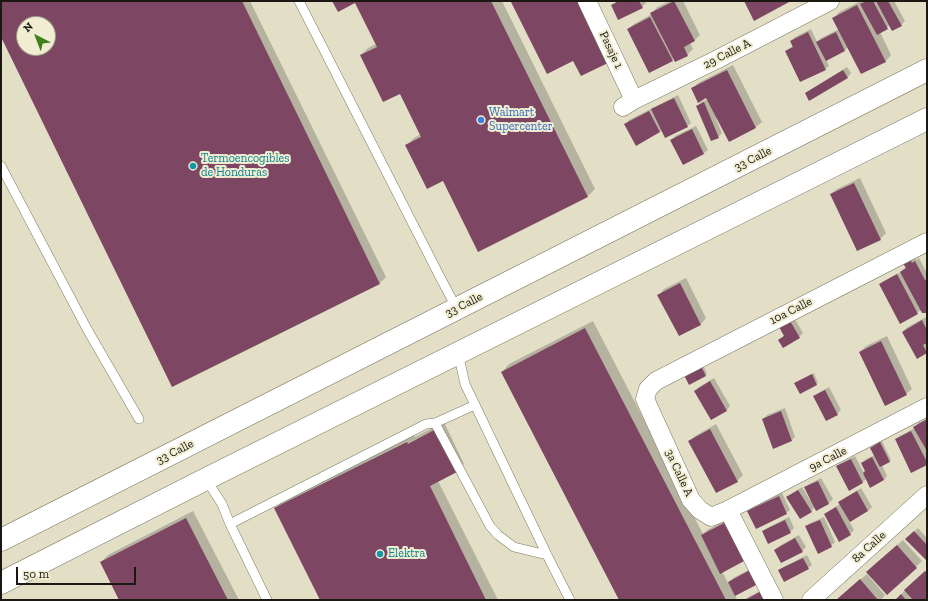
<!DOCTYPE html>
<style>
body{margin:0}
#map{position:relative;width:928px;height:601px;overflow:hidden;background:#e3dfc7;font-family:"Zilla Slab",serif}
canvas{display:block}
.frame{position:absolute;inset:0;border:2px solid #1a1810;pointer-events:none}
.north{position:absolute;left:16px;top:16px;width:40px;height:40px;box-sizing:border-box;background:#f0edd3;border:1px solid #9a9885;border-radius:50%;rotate:318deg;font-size:11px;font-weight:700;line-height:16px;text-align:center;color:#1a1810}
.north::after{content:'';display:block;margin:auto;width:14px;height:18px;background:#40801f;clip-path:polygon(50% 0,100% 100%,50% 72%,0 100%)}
.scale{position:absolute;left:16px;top:567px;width:120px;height:18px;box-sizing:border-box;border:2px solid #1a1810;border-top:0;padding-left:5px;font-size:12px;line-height:14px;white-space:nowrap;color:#1a1810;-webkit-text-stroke:3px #f0edd3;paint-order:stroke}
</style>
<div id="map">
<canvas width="928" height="601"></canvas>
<div class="frame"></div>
<div class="north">N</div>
<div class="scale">50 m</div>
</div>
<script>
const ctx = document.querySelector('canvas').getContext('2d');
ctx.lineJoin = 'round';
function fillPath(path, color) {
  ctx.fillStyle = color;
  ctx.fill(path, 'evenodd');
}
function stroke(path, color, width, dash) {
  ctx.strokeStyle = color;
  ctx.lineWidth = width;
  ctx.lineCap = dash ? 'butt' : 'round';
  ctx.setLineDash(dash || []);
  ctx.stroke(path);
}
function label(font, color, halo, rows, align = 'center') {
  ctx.font = font + ' "Zilla Slab",serif';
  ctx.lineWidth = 4;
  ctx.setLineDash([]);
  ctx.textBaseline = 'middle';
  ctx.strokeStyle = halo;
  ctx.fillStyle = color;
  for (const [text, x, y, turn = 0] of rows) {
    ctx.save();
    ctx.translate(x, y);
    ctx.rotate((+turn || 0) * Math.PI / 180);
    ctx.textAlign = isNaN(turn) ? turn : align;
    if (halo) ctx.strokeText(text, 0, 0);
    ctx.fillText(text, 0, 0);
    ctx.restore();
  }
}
fillPath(new Path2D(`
 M 1,1 L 250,1 L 386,277 L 380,283 L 173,385 L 1,35 ZM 24,24 L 48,24 L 48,48 L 24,48 Z
 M 333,1 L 502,1 L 595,189 L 588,196 L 479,251 L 444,180 L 407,145 L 414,138 L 421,134 L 401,92 L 361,55 L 368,48 L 376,44 L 356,2 Z
 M 617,1 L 645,1 L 646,3 L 642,7 L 612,6 Z
 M 670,1 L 683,1 L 700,35 L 695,40 L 690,43 L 693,49 L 687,55 L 674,58 L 672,60 L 628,29 L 634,24 L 652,14 L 652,13 L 657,7 Z
 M 861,1 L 894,1 L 905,21 L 901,25 L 890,25 L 880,32 L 891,55 L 886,61 L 862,73 L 848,47 L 845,50 L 826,59 L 829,66 L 825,69 L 786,51 L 794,45 L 791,41 L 795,37 L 811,29 L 817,42 L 821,38 L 839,29 L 834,18 L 839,12 Z
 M 733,65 L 762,122 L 756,127 L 729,141 L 718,118 L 716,119 L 722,133 L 718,137 L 698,106 L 701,102 L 708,99 L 692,89 L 698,83 Z
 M 847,67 L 851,73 L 848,77 L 810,100 L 806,94 L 810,90 Z
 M 678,95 L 691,123 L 687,126 L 662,130 L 660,132 L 626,124 L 629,120 Z
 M 696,126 L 708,150 L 704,153 L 683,164 L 672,140 L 675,136 Z
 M 860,178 L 886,233 L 880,239 L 831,194 L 837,189 Z
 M 914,255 L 916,260 L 919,258 L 927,273 L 927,312 L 921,310 L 901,322 L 880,284 L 884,281 L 901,272 L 906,267 Z
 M 686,278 L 706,318 L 701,324 L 680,335 L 659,295 L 664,289 Z
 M 793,316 L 803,333 L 799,337 L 779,340 L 785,335 Z
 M 926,317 L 927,320 L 927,352 L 917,358 L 903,332 L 906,328 Z
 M 593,321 L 703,534 L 707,530 L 732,517 L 722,571 L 728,583 L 733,578 L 754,567 L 735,595 L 737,600 L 620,600 L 502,372 L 509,364 Z
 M 887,336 L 912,389 L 906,394 L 860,352 L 866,346 Z
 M 703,365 L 707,374 L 706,375 L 687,374 Z
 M 814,373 L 818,383 L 800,393 L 797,382 Z
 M 714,378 L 730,406 L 727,410 L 711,419 L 695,391 L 699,387 Z
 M 829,387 L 841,410 L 837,414 L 815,396 L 818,393 Z
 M 785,408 L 795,437 L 792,440 L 763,419 L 767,415 Z
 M 927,419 L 927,464 L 896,440 L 900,436 L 915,428 L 918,423 Z
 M 444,422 L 464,464 L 457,471 L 438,481 L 498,600 L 321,600 L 276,508 L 283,501 L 414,435 L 415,437 Z
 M 716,424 L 743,475 L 737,481 L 690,441 L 695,436 Z
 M 882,441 L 891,460 L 882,465 L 887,476 L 884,480 L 867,478 L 863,482 L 849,489 L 837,466 L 841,463 L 855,456 L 864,473 L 866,470 L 862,463 L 866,459 L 875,455 L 871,448 Z
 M 821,478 L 833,499 L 829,503 L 817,509 L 815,507 L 811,511 L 787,497 L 802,487 L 810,500 L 811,499 L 806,488 L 809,484 Z
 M 861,488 L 872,507 L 868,511 L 849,521 L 854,530 L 850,534 L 839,540 L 825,514 L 829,511 L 840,504 L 839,502 L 843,499 Z
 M 782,493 L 790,510 L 786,513 L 749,511 L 752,507 Z
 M 193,511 L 239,600 L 120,600 L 101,562 L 108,555 Z
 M 789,517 L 794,528 L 790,532 L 763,532 L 767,528 Z
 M 824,517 L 835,542 L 831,546 L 807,526 L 810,523 Z
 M 918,528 L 927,538 L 927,557 L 907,539 Z
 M 799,535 L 806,547 L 802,551 L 775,550 L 779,546 Z
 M 903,540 L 922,561 L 887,594 L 873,566 Z
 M 807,555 L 812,565 L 808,568 L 779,570 L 783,567 Z
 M 927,570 L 927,600 L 896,600 L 909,586 Z
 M 867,574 L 885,595 L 881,600 L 837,600 Z
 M 769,586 L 774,600 L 743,600 Z`), '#0003');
fillPath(new Path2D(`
 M 1,1 L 242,1 L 380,284 L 172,387 L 1,37 ZM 24,24 L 48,24 L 48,48 L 24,48 Z
 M 332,1 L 491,1 L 588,197 L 478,252 L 443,181 L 427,189 L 405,145 L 421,137 L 400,94 L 383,102 L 360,55 L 377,47 L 355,3 L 338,12 Z
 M 514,1 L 578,1 L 608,63 L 581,76 L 573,61 L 547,74 L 511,2 Z
 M 619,1 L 639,1 L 643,8 L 618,20 L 611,5 Z
 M 674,1 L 695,41 L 684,47 L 688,56 L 675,62 L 650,13 Z
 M 744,1 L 791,1 L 754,21 Z
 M 867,1 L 873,1 L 888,29 L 877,35 L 860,4 Z
 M 876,1 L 888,1 L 902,26 L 892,31 Z
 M 857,5 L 886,62 L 861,74 L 832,18 Z
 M 650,17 L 673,61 L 649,73 L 627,29 Z
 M 808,32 L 826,70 L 800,82 L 785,51 L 793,47 L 790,41 Z
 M 836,32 L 845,51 L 826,61 L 816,42 Z
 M 727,70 L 756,128 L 729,142 L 706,98 L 698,103 L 691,88 Z
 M 843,70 L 848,78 L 809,101 L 805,93 Z
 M 674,98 L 688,127 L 665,138 L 651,109 Z
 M 704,102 L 719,138 L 711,141 L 696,106 Z
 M 649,111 L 660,132 L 636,146 L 624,124 Z
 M 692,129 L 704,154 L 683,165 L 670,140 Z
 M 854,183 L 881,240 L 857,251 L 830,194 Z
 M 910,258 L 912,263 L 915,261 L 925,280 L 927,280 L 927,313 L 922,313 L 900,272 L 906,268 L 902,262 Z
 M 897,274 L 918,314 L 900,324 L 879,284 Z
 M 680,283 L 701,325 L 679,336 L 657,295 Z
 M 789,319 L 800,338 L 783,348 L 778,340 L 784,336 L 778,325 Z
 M 922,320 L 927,330 L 927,343 L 923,345 L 927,353 L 917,359 L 902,332 Z
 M 585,328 L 726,600 L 619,600 L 501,372 Z
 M 881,341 L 907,395 L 885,406 L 859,352 Z
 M 701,366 L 706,376 L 689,385 L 684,375 Z
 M 812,374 L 817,385 L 800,394 L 794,383 Z
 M 710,381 L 727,411 L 711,420 L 694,391 Z
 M 825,390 L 838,415 L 826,421 L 813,396 Z
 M 781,411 L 792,441 L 773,449 L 762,419 Z
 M 927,419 L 927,451 L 913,427 Z
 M 436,429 L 457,472 L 430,486 L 486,600 L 320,600 L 274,508 L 407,442 L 408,444 Z
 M 710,429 L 738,482 L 716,493 L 688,441 Z
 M 911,431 L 927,462 L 927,465 L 911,473 L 895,439 Z
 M 880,442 L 890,462 L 880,467 L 870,448 Z
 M 872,457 L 884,480 L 870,488 L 863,473 L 865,471 L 861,463 Z
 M 851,459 L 863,483 L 849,491 L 836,466 Z
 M 818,481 L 829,504 L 816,511 L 804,487 Z
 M 798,490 L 812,512 L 800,519 L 786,497 Z
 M 857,491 L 868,511 L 850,522 L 838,502 Z
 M 779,496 L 787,514 L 756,529 L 747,511 Z
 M 836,507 L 851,535 L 839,542 L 824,514 Z
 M 186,518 L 228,600 L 119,600 L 100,562 Z
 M 785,520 L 791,533 L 768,544 L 762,531 Z
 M 820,520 L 832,547 L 818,554 L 805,526 Z
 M 726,522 L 746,560 L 720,574 L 701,535 Z
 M 914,531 L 927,545 L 927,559 L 926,560 L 905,539 Z
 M 795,538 L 803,552 L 781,563 L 774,550 Z
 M 897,545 L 917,568 L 887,595 L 866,572 Z
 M 803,558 L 809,569 L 784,582 L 778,570 Z
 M 750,570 L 758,584 L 735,596 L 728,582 Z
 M 925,571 L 927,573 L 927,600 L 913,600 L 904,590 Z
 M 860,579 L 878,600 L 836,600 Z
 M 765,589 L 771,600 L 745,600 Z
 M 901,594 L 906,600 L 895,600 Z`), '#7d4763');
const lane = new Path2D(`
 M 299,1 L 440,277 L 457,309
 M 1,166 L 87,329 L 139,419
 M 458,353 L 465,384 L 547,555 L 570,600
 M 435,423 L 475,405
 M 206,479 L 222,504 L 230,524 L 267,600
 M 230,524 L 426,424 L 435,423 L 490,526 L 498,535 L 514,547 L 547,555`);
const street = new Path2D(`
 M 587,1 L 634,100
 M 623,107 L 634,100 L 716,60 L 830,1
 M 728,510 L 927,407
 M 774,600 L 728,510 L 711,517 L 700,510 L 691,500 L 645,399 L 648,389 L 656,381 L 927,242
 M 811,600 L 927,495`);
const primary = new Path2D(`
 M 1,540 L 927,70
 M 1,583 L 206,479 L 927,119`);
stroke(lane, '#7d7a63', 10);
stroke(street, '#7d7a63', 19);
stroke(primary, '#7d7a63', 23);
stroke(lane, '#fff', 9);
stroke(street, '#fff', 18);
stroke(primary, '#fff', 22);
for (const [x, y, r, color] of [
 [481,120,4,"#3f7fe0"],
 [193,166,4,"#0f9aa8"],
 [380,554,4,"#0f9aa8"]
]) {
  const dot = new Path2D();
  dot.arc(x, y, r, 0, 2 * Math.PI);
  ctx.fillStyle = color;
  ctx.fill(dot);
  stroke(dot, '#f0edd3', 1.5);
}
label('12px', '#1a1810', '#f0edd3', [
 ["Pasaje 1",611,50,65],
 ["29 Calle A",727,54,-27],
 ["33 Calle",753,159,-27],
 ["33 Calle",464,305,-27],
 ["10a Calle",791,311,-27],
 ["33 Calle",175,452,-27],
 ["9a Calle",828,459,-27],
 ["3a Calle A",679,473,65],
 ["8a Calle",869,547,-42]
]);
label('12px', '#366cbe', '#f0edd3', [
 ["Walmart",489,113],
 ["Supercenter",489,127]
], 'left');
label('12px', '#0d838f', '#f0edd3', [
 ["Termoencogibles",201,159],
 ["de Honduras",201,173],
 ["Elektra",388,554]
], 'left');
</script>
